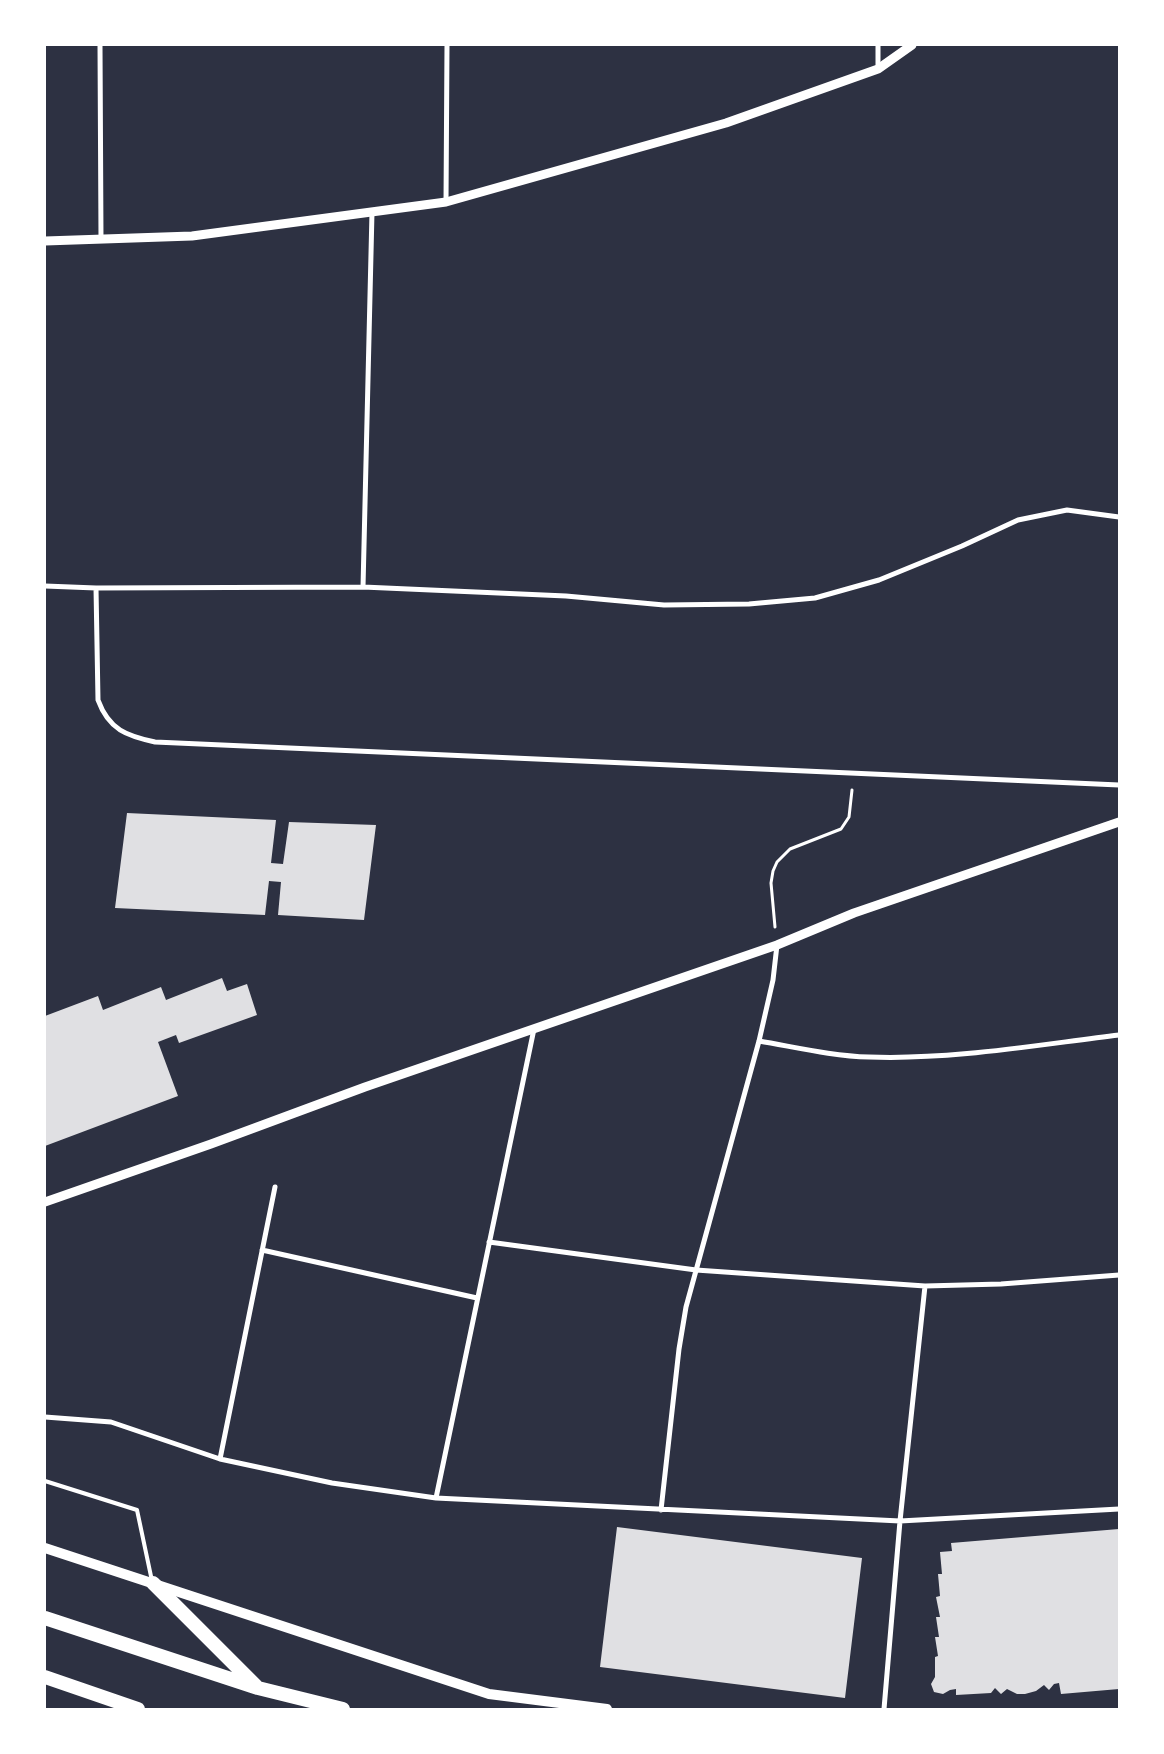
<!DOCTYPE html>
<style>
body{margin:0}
#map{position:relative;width:1164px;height:1754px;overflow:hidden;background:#2d3142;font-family:Ubuntu,sans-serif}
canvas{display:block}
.frame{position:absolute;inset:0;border:46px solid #fff;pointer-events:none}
</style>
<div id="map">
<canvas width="1164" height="1754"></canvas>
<div class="frame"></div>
</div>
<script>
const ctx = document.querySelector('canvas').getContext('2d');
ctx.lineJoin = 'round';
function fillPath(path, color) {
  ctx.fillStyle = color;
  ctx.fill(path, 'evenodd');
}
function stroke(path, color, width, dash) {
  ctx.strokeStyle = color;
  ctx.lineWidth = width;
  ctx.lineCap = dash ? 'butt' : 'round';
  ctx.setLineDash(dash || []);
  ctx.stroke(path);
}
fillPath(new Path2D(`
 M 127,813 L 276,820 L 271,863 L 283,864 L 289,822 L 376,825 L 364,920 L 278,915 L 281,882 L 269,881 L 265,915 L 115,908 Z
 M 222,978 L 227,991 L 247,984 L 257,1015 L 179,1043 L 176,1035 L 158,1042 L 178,1096 L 45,1146 L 45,1016 L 98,996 L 103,1010 L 161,987 L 166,1000 Z
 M 617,1527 L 862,1558 L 845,1698 L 600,1667 Z
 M 1119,1529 L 1119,1689 L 1061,1694 L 1059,1683 L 1054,1684 L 1049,1690 L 1044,1685 L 1036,1691 L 1025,1694 L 1017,1694 L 1007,1689 L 1001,1694 L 995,1688 L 991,1693 L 956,1695 L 956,1689 L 950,1690 L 943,1694 L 934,1692 L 931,1684 L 935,1677 L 935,1657 L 938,1656 L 935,1637 L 939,1637 L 936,1617 L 940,1617 L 936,1597 L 940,1596 L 938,1574 L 942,1574 L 940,1552 L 952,1551 L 951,1543 Z`), '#e0e0e3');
stroke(new Path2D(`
 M 775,927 L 771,883 L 773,871 L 777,862 L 790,849 L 841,829 L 849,817 L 852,790`), '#fff', 3);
stroke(new Path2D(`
 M 45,1481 L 137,1510 L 152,1581`), '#fff', 4);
stroke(new Path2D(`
 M 100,45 L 101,239
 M 878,69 L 878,45
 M 446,202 L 447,45
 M 45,586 L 96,588 L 363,587 L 566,596 L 664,605 L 749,604 L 815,598 L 879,580 L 962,546 L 1018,520 L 1067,510 L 1119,517
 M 363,587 L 372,212
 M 96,588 L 98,700 C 109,730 127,736 155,742 L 1119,785
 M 759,1041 C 795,1047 832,1056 869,1057 C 952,1060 1036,1045 1119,1035
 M 489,1242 L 696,1270 L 925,1286 L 1001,1284 L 1119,1275
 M 262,1250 L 477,1298
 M 45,1417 L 111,1422 L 220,1459 L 332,1483 L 436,1498 L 900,1521 L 1119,1509
 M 220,1459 L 275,1187
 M 436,1498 L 534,1029
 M 661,1510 L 679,1349 L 686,1307 L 759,1041 L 773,980 L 777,945
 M 884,1709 L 900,1521 L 925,1286`), '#fff', 5);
stroke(new Path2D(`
 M 45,241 L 192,236 L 446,202 L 726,123 L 878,69 L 912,45
 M 45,1202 L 211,1144 L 365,1087 L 777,945 L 854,913 L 1119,822`), '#fff', 9);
stroke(new Path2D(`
 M 45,1548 L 489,1694 L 607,1709`), '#fff', 10);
stroke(new Path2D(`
 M 153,1583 L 256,1686
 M 45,1618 L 258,1688 L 343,1709
 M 45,1677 L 138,1709`), '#fff', 14);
</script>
